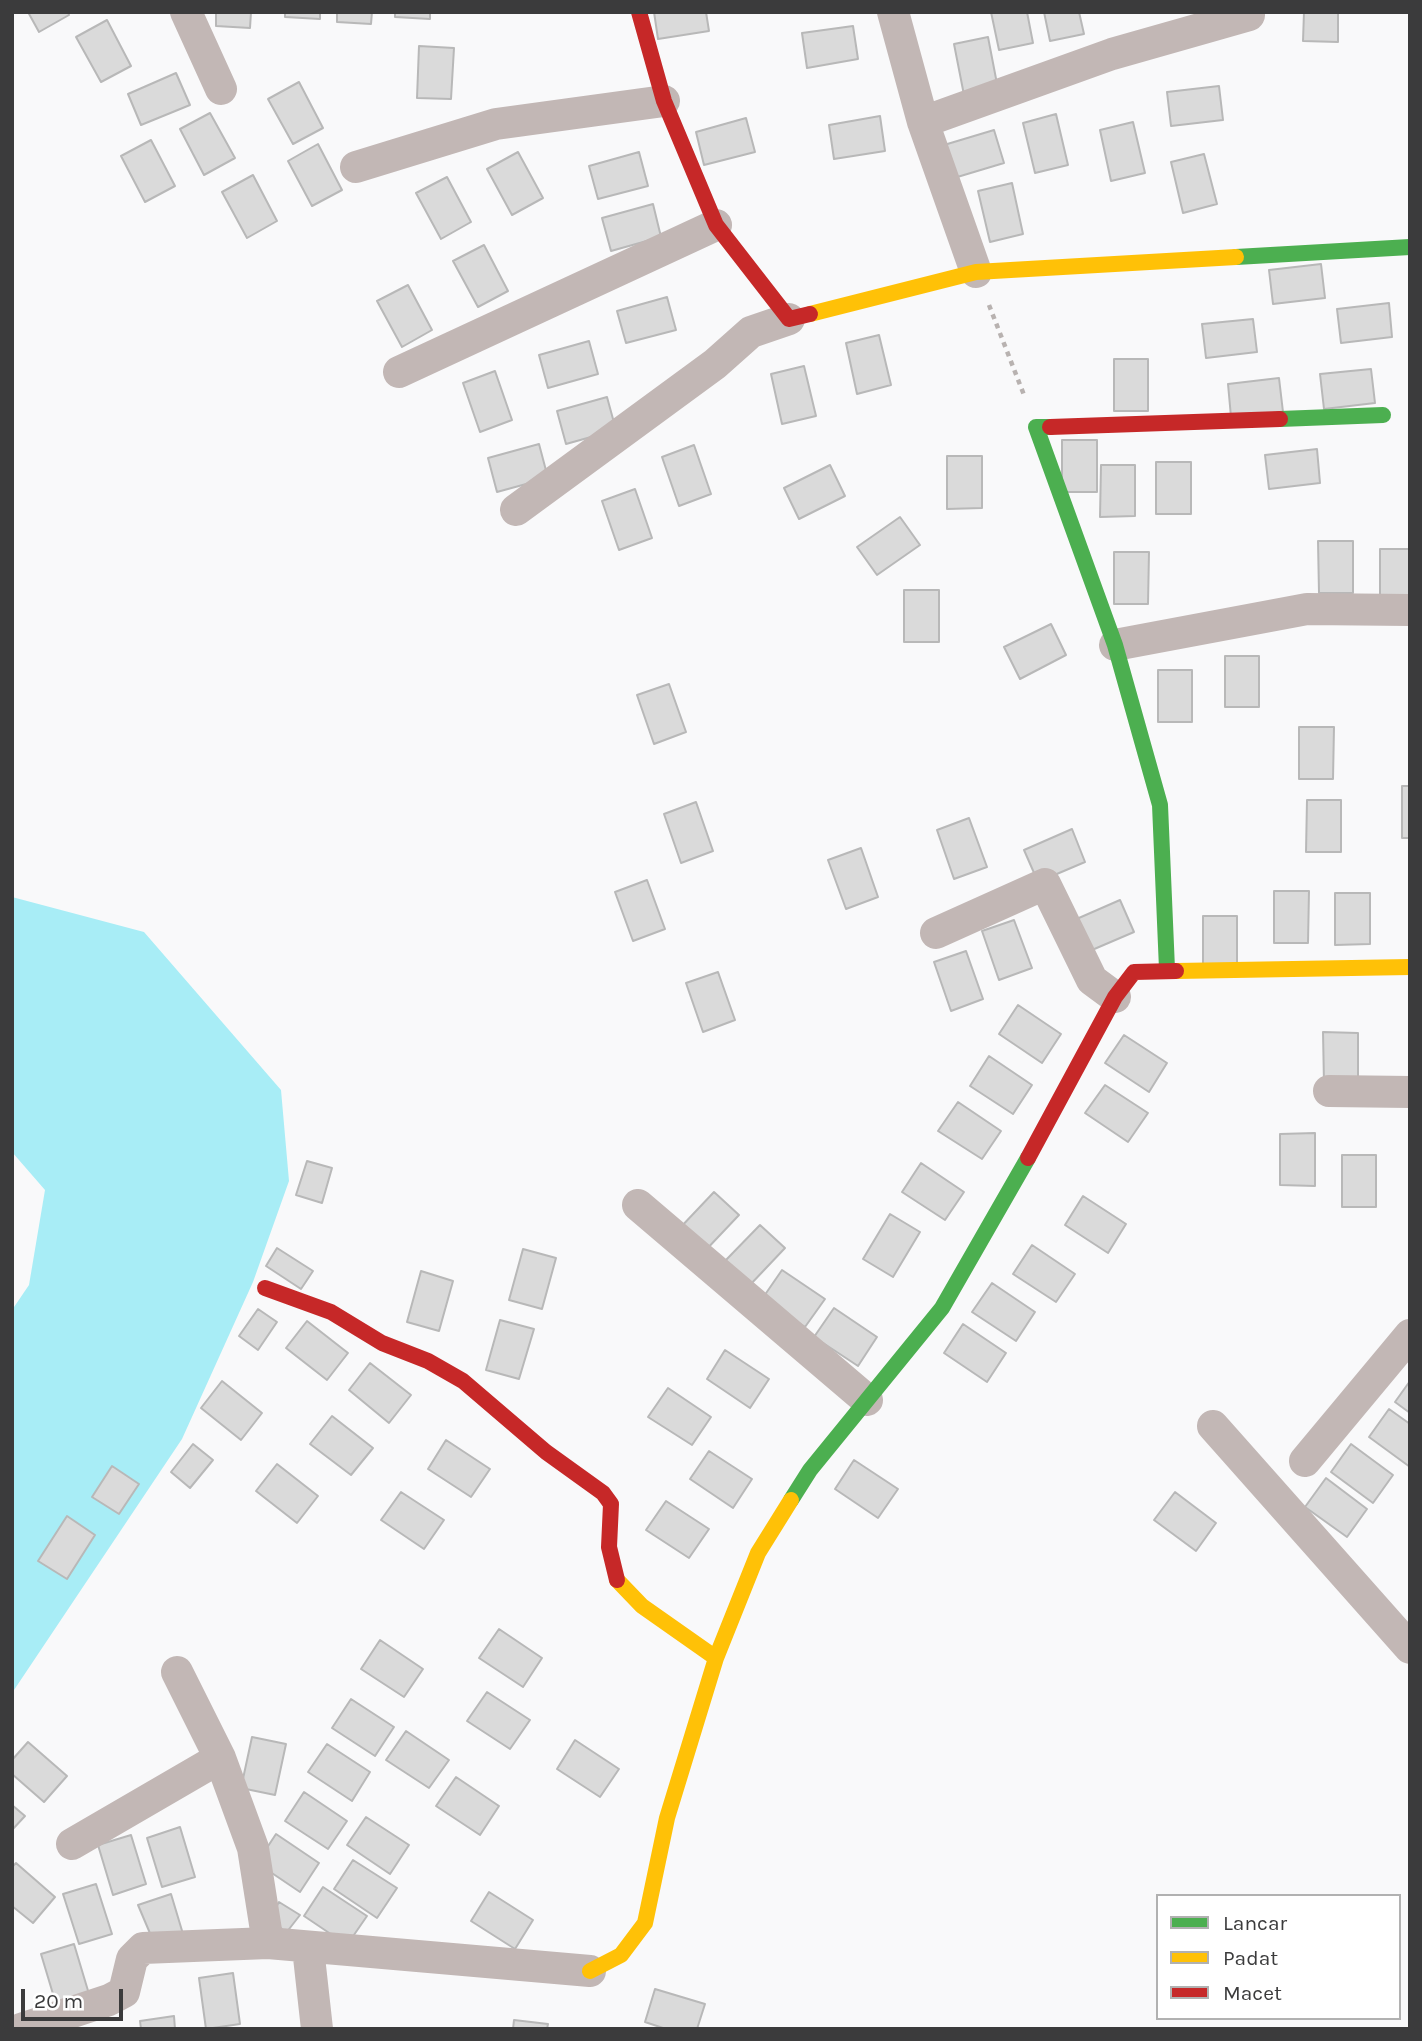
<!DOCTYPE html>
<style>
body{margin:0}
#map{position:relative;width:1422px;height:2041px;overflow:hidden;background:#f9f9fa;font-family:Karla,sans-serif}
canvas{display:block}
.frame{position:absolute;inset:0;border:14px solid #3b3b3c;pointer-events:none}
.legend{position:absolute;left:1156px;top:1894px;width:245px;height:126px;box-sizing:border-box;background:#fff;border:2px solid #b1b1b1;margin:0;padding:9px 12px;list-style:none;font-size:21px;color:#3b3b3c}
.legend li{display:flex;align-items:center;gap:14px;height:35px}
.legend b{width:35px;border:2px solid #b1b1b1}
.scale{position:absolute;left:21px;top:1989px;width:102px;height:32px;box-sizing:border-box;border:4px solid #3b3b3c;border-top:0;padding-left:9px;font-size:21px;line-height:24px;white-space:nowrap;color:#3b3b3c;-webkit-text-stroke:5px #fff;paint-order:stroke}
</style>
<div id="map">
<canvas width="1422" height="2041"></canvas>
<div class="frame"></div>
<ul class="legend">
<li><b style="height:9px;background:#4caf50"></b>Lancar</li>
<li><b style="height:9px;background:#ffc107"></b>Padat</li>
<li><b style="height:9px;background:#c62828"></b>Macet</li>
</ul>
<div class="scale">20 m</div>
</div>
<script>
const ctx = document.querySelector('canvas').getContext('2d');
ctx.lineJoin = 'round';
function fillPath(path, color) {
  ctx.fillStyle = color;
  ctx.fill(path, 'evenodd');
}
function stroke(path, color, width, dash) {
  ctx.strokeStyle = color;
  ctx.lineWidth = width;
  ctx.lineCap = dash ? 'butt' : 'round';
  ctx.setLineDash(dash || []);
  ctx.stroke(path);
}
fillPath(new Path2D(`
 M 12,897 L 144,932 L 281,1090 L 289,1181 L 253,1282 L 182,1439 L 12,1693 L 12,1310 L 29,1285 L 45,1190 L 12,1152 Z`), '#a8edf6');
const building = new Path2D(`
 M 28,12 L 68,12 L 69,15 L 39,32 Z
 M 216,12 L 251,12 L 250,28 L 216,26 Z
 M 285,12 L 320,12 L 320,19 L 285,17 Z
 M 337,12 L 372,12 L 371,24 L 337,22 Z
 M 395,12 L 430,12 L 430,19 L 395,17 Z
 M 654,12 L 706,12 L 709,31 L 658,39 Z
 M 991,12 L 1027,12 L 1033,43 L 999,50 Z
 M 1044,12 L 1079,12 L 1084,34 L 1050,41 Z
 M 1304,12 L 1338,12 L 1338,42 L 1303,41 Z
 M 107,20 L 131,66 L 101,82 L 76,37 Z
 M 853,26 L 858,59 L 807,68 L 802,33 Z
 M 988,37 L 998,89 L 964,95 L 954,44 Z
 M 419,46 L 454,48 L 451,99 L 417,98 Z
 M 176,73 L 190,105 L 141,125 L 128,94 Z
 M 299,82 L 323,128 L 293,144 L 268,99 Z
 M 1219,86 L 1223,120 L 1171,126 L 1167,92 Z
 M 210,113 L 235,158 L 204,175 L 180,129 Z
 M 1056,114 L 1068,165 L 1035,173 L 1023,123 Z
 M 880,116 L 885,151 L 834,159 L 829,125 Z
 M 746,118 L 755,152 L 704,165 L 696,132 Z
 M 1133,122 L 1145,173 L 1111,181 L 1100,130 Z
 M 994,130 L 1004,163 L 954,178 L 944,145 Z
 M 151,140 L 175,186 L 145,202 L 121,156 Z
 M 318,144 L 342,190 L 312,206 L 288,161 Z
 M 518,152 L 543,198 L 512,215 L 487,169 Z
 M 639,152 L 648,186 L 598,199 L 589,166 Z
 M 1204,154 L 1217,204 L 1183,213 L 1171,162 Z
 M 253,175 L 277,221 L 247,238 L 222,192 Z
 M 447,177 L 471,222 L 441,239 L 416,193 Z
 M 1012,183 L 1023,234 L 990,242 L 978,191 Z
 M 653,204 L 661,237 L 611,251 L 602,218 Z
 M 484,245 L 508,291 L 478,307 L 453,261 Z
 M 1321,264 L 1325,298 L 1273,304 L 1269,270 Z
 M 408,285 L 432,330 L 402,347 L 377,301 Z
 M 667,297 L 676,330 L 626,343 L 617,311 Z
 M 1389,303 L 1392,337 L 1341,343 L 1337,309 Z
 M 1253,319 L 1257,352 L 1206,358 L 1202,324 Z
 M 879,335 L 891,385 L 857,394 L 846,343 Z
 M 589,341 L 598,374 L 548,388 L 539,355 Z
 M 1114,359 L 1148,359 L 1148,411 L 1114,411 Z
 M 804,366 L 816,416 L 782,424 L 771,374 Z
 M 1371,369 L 1375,403 L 1324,409 L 1320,374 Z
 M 495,371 L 512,420 L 480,432 L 463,383 Z
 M 1279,378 L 1283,412 L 1231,417 L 1228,384 Z
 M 607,397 L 616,430 L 566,444 L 557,411 Z
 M 1062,440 L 1097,440 L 1097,492 L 1062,492 Z
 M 539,444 L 548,478 L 497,492 L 488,458 Z
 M 694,445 L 711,494 L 679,506 L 662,457 Z
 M 1317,449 L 1320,483 L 1269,489 L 1265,455 Z
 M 947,456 L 982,456 L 982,508 L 947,509 Z
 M 1156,462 L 1191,462 L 1191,514 L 1156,514 Z
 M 830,465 L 845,496 L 799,519 L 784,488 Z
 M 1101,465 L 1135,465 L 1135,516 L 1100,517 Z
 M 635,489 L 652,538 L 619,550 L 602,501 Z
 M 900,517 L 920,545 L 877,575 L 857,547 Z
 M 1318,541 L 1353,541 L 1353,593 L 1319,593 Z
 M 1380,549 L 1410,549 L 1410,601 L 1380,601 Z
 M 1114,552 L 1149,552 L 1148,604 L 1114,604 Z
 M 904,590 L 939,590 L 939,642 L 904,642 Z
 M 1051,624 L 1066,655 L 1020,679 L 1004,647 Z
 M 1225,656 L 1259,656 L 1259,707 L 1225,707 Z
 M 1158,670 L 1192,670 L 1192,722 L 1158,722 Z
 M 669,684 L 686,732 L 654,744 L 637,695 Z
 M 1299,727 L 1334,727 L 1333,779 L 1299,779 Z
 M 1402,786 L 1410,786 L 1410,838 L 1402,838 Z
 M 1307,800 L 1341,800 L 1341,852 L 1306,852 Z
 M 696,802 L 713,851 L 681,863 L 664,814 Z
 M 969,818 L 987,867 L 954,879 L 937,830 Z
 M 1072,829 L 1085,862 L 1038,882 L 1024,850 Z
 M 861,848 L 878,897 L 846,909 L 828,860 Z
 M 647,880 L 665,929 L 633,941 L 615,892 Z
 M 1274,891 L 1309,891 L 1308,943 L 1274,943 Z
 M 1335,893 L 1370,893 L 1370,944 L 1335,945 Z
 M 1120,900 L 1134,932 L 1085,953 L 1072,921 Z
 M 1203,916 L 1237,916 L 1237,968 L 1203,968 Z
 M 1014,920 L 1032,968 L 999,980 L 982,931 Z
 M 966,951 L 983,999 L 951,1011 L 934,962 Z
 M 718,972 L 735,1020 L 703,1032 L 686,983 Z
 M 1018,1005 L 1061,1034 L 1042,1063 L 999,1034 Z
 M 1323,1032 L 1358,1033 L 1358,1084 L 1324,1084 Z
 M 1124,1035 L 1167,1063 L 1149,1092 L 1105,1063 Z
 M 989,1056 L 1032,1085 L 1013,1114 L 970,1086 Z
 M 1105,1085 L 1148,1113 L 1128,1142 L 1085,1113 Z
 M 958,1102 L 1001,1131 L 982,1159 L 938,1131 Z
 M 1315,1133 L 1315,1186 L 1280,1185 L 1280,1134 Z
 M 1342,1155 L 1376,1155 L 1376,1207 L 1342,1207 Z
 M 307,1161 L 332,1168 L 322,1203 L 296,1195 Z
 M 921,1163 L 964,1192 L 945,1220 L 902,1192 Z
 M 714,1192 L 739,1215 L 703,1253 L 678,1230 Z
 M 1083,1196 L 1126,1224 L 1108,1253 L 1065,1225 Z
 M 890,1214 L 920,1232 L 893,1277 L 863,1259 Z
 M 760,1225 L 785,1248 L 749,1286 L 724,1262 Z
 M 1032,1245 L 1075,1274 L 1056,1302 L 1013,1274 Z
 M 277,1248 L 313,1271 L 301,1289 L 266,1266 Z
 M 523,1249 L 556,1258 L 542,1309 L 509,1300 Z
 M 782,1270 L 825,1299 L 805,1327 L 762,1299 Z
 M 421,1271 L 453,1281 L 439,1331 L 407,1322 Z
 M 992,1283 L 1035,1312 L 1016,1341 L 972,1312 Z
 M 834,1308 L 877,1337 L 858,1366 L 814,1337 Z
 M 258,1309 L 277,1322 L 258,1350 L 239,1336 Z
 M 500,1320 L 534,1329 L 519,1379 L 486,1370 Z
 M 307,1321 L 348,1353 L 327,1380 L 286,1348 Z
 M 963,1324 L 1006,1353 L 987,1382 L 944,1353 Z
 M 725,1350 L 769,1379 L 750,1408 L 707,1379 Z
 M 370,1363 L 411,1395 L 389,1423 L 349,1390 Z
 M 222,1381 L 262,1413 L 241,1440 L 201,1408 Z
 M 1410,1381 L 1410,1413 L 1395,1402 Z
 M 668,1388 L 711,1417 L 692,1445 L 648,1417 Z
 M 1389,1409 L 1410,1424 L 1410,1467 L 1369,1437 Z
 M 332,1416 L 373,1448 L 351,1475 L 310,1444 Z
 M 446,1440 L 490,1469 L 471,1497 L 428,1469 Z
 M 193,1444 L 213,1460 L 190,1488 L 171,1472 Z
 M 1351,1444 L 1393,1475 L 1373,1503 L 1331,1472 Z
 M 709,1451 L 752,1479 L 733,1508 L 690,1479 Z
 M 854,1460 L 898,1489 L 878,1518 L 835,1489 Z
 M 277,1464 L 318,1496 L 297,1523 L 256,1491 Z
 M 112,1466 L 139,1484 L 119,1514 L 92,1497 Z
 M 1326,1478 L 1367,1509 L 1347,1537 L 1305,1507 Z
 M 401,1492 L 444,1520 L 424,1549 L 381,1520 Z
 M 1175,1492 L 1216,1523 L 1196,1551 L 1154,1520 Z
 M 666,1501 L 709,1529 L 689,1558 L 646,1530 Z
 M 67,1516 L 95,1535 L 67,1579 L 38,1561 Z
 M 499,1629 L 542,1658 L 523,1687 L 479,1658 Z
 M 380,1640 L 423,1669 L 404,1697 L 361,1669 Z
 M 487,1692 L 530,1720 L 510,1749 L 467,1721 Z
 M 351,1699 L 394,1727 L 375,1756 L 332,1728 Z
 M 406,1731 L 449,1760 L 429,1788 L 386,1760 Z
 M 252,1737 L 286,1744 L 275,1795 L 241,1788 Z
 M 575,1740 L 619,1769 L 600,1797 L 557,1769 Z
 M 28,1742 L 67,1776 L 44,1802 L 12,1774 L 12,1760 Z
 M 327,1744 L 370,1772 L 352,1801 L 308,1772 Z
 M 456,1777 L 499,1806 L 480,1835 L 436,1806 Z
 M 304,1792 L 347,1821 L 328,1849 L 285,1821 Z
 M 12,1805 L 25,1816 L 12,1830 Z
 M 366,1817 L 409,1845 L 390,1874 L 347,1845 Z
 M 180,1827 L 195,1877 L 162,1887 L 147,1838 Z
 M 276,1834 L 319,1863 L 300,1892 L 257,1863 Z
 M 131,1835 L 146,1884 L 113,1895 L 98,1845 Z
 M 353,1860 L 397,1888 L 377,1918 L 334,1889 Z
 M 16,1863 L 55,1897 L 33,1923 L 12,1906 L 12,1867 Z
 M 96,1884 L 112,1934 L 79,1944 L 63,1894 Z
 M 323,1887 L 367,1916 L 347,1945 L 304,1916 Z
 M 489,1892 L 533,1920 L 515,1949 L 471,1921 Z
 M 171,1894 L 186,1944 L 152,1938 L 138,1905 Z
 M 279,1902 L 300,1915 L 286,1933 L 270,1918 Z
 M 74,1944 L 89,1994 L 56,2004 L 41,1954 Z
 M 233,1973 L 240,2024 L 206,2029 L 199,1978 Z
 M 655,1989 L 705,2004 L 697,2029 L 666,2029 L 645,2022 Z
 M 174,2016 L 175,2029 L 141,2029 L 140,2021 Z
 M 514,2020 L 548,2024 L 547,2029 L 513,2029 Z`);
fillPath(building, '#dadada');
stroke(building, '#b8b8b8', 2);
stroke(new Path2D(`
 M 989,305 L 1024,395`), '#b8b2b0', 4.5, [5, 5]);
stroke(new Path2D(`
 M 186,12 L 221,89
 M 893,12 L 923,122 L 976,272
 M 923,122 L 1112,54 L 1249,15
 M 356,167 L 496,124 L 664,101
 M 399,372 L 716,225
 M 516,510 L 715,364 L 751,332 L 789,319
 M 1115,645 L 1307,609 L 1410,610
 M 936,933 L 1045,884 L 1092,980 L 1115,997
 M 1329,1091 L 1410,1092
 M 638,1205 L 867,1400
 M 1213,1426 L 1410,1648
 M 1305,1461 L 1410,1335
 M 177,1672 L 220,1758 L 253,1848 L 268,1943
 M 72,1844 L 220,1758
 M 308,1948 L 317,2029
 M 21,2029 L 109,2000 L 124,1992 L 132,1959 L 143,1948 L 268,1943 L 590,1971`), '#c2b7b5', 32);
stroke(new Path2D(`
 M 1236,257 L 1410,247
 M 1280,419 L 1383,415
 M 1050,427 L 1036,427 L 1115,645 L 1160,805 L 1167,969
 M 791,1500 L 810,1470 L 942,1308 L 1028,1158`), '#4caf50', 16);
stroke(new Path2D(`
 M 810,314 L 976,272 L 1236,257
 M 1176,971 L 1410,967
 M 617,1580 L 642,1606 L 716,1658
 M 590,1971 L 621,1955 L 645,1923 L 667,1818 L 716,1658 L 758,1553 L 791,1500`), '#ffc107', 16);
stroke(new Path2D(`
 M 639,12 L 664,101 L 716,225 L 789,319 L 810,314
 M 1050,427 L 1280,419
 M 1028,1158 L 1115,997 L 1134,972 L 1176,971
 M 265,1288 L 331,1312 L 382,1343 L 428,1361 L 463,1381 L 546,1452 L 603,1493 L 611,1504 L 609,1547 L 617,1580`), '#c62828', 16);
</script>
